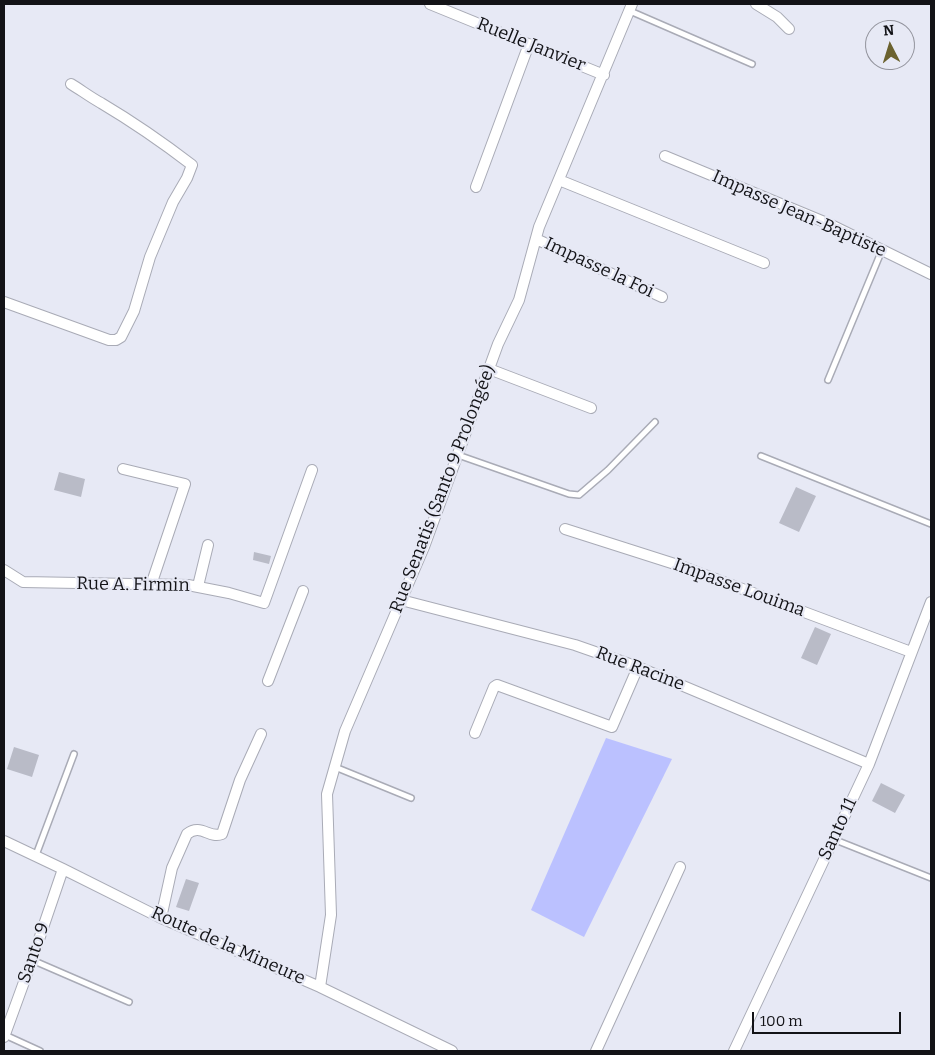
<!DOCTYPE html>
<meta charset="utf-8">
<style>
body{margin:0}
#map{position:relative;width:935px;height:1055px;overflow:hidden;background:#e7e9f5;font-family:Bitter,serif}
canvas{display:block}
.frame{position:absolute;inset:0;border:5px solid #131317;pointer-events:none}
.north{position:absolute;left:865px;top:20px;width:50px;height:50px;box-sizing:border-box;background:#e7e9f5;border:1px solid #92939c;border-radius:50%;rotate:355deg;font-size:14px;font-weight:700;line-height:20px;text-align:center;color:#131317}
.north::after{content:'';display:block;margin:auto;width:18px;height:22px;background:#6b622f;clip-path:polygon(50% 0,100% 100%,50% 72%,0 100%)}
.scale{position:absolute;left:752px;top:1012px;width:149px;height:22px;box-sizing:border-box;border:2px solid #131317;border-top:0;padding-left:6px;font-size:15px;line-height:18px;white-space:nowrap;color:#131317;-webkit-text-stroke:4px #e7e9f5;paint-order:stroke}
</style>
<div id="map">
<canvas width="935" height="1055"></canvas>
<div class="frame"></div>
<div class="north">N</div>
<div class="scale">100 m</div>
</div>
<script>
const ctx = document.querySelector('canvas').getContext('2d');
ctx.lineJoin = 'round';
function fillPath(path, color) {
  ctx.fillStyle = color;
  ctx.fill(path, 'evenodd');
}
function stroke(path, color, width, dash) {
  ctx.strokeStyle = color;
  ctx.lineWidth = width;
  ctx.lineCap = dash ? 'butt' : 'round';
  ctx.setLineDash(dash || []);
  ctx.stroke(path);
}
function label(font, color, halo, rows, align = 'center') {
  ctx.font = font + ' Bitter,serif';
  ctx.lineWidth = 4.5;
  ctx.setLineDash([]);
  ctx.textBaseline = 'middle';
  ctx.strokeStyle = halo;
  ctx.fillStyle = color;
  for (const [text, x, y, turn = 0] of rows) {
    ctx.save();
    ctx.translate(x, y);
    ctx.rotate((+turn || 0) * Math.PI / 180);
    ctx.textAlign = isNaN(turn) ? turn : align;
    if (halo) ctx.strokeText(text, 0, 0);
    ctx.fillText(text, 0, 0);
    ctx.restore();
  }
}
fillPath(new Path2D(`
 M 606,738 L 672,759 L 584,937 L 531,910 Z`), '#bbc1ff');
fillPath(new Path2D(`
 M 59,472 L 85,479 L 81,497 L 54,490 Z
 M 796,487 L 816,496 L 799,532 L 779,523 Z
 M 254,552 L 271,556 L 269,564 L 253,560 Z
 M 815,627 L 831,634 L 817,665 L 801,658 Z
 M 14,747 L 39,755 L 32,777 L 7,769 Z
 M 881,783 L 905,795 L 895,813 L 872,801 Z
 M 186,879 L 199,883 L 189,911 L 176,907 Z`), '#b9bbc7');
const service = new Path2D(`
 M 630,11 L 752,64
 M 828,380 L 882,250
 M 458,455 L 569,494 L 579,495 L 608,470 L 655,422
 M 761,456 L 931,524
 M 335,767 L 411,798
 M 833,839 L 931,878
 M 36,855 L 74,754
 M 32,960 L 129,1002
 M 5,1035 L 40,1051`);
const minor = new Path2D(`
 M 430,4 L 604,75
 M 756,4 L 777,17 L 789,29
 M 665,156 L 827,223 L 931,274
 M 559,180 L 764,263
 M 476,187 L 529,44
 M 536,239 L 662,297
 M 4,302 L 109,340 L 116,340 L 121,337 L 134,311 L 150,257 L 173,202 L 187,178 L 192,165 C 162,142 133,122 101,103 C 90,97 81,90 71,84
 M 489,369 L 591,408
 M 123,469 L 185,484 L 151,585
 M 565,529 L 681,566 L 911,652
 M 4,570 L 23,582 L 188,585 L 229,593 L 264,603 L 312,470
 M 198,586 L 208,545
 M 401,600 L 575,645 L 638,667 L 869,764
 M 268,681 L 303,591
 M 475,733 L 494,687 L 497,685 L 612,727 L 638,667
 M 4,841 L 63,869 L 161,918 L 320,987 L 452,1051
 M 161,918 L 172,868 L 187,834 C 201,823 209,839 222,834 L 240,780 L 261,734
 M 320,987 L 331,915 L 327,794 L 345,731 L 424,547 L 498,344 L 519,300 L 539,227 L 632,4
 M 4,1037 L 32,960 L 63,869
 M 596,1051 L 680,867
 M 734,1051 L 869,764 L 931,602`);
stroke(service, '#a9abb6', 8);
stroke(minor, '#a9abb6', 12);
stroke(service, '#fff', 5);
stroke(minor, '#fff', 10);
label('18px', '#131317', '#e7e9f5', [
 ["Ruelle Janvier",531,45,22],
 ["Impasse Jean-Baptiste",799,214,24],
 ["Impasse la Foi",599,268,25],
 ["Rue Senatis (Santo 9 Prolongée)",443,489,-69],
 ["Rue A. Firmin",133,585,1],
 ["Impasse Louima",739,588,20],
 ["Rue Racine",640,669,21],
 ["Santo 11",838,829,-65],
 ["Route de la Mineure",228,946,24],
 ["Santo 9",34,953,-71]
]);
</script>
